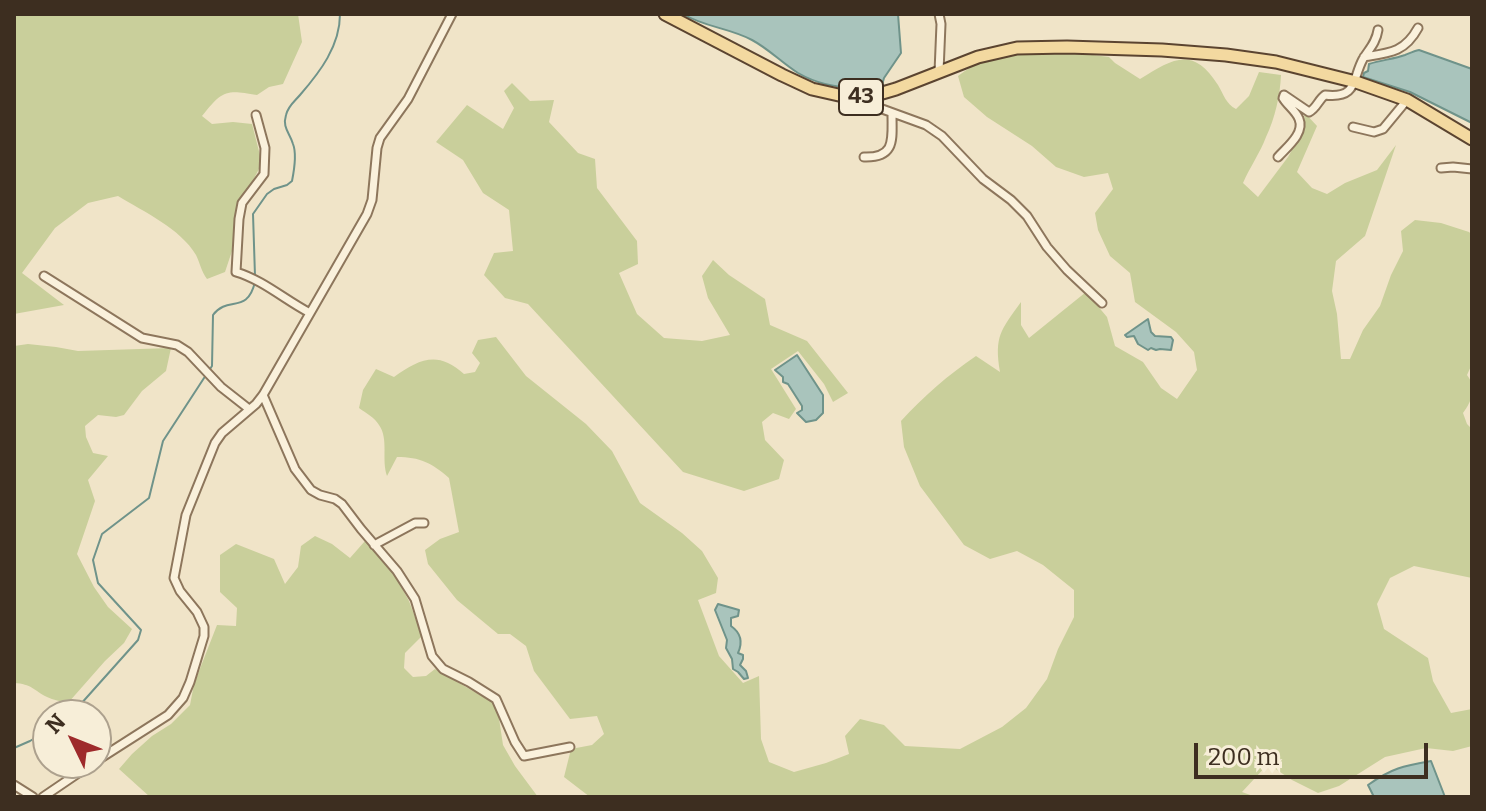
<!DOCTYPE html>
<style>
body{margin:0}
#map{position:relative;width:1486px;height:811px;overflow:hidden;background:#f0e4c8;font-family:Bitter,serif}
canvas{display:block}
.frame{position:absolute;inset:0;border:16px solid #3d2e20;pointer-events:none}
.north{position:absolute;left:32px;top:699px;width:80px;height:80px;box-sizing:border-box;background:#f7eed8;border:2px solid #ada18e;border-radius:50%;rotate:313deg;font-size:22px;font-weight:700;line-height:32px;text-align:center;color:#3d2e20}
.north::after{content:'';display:block;margin:auto;width:28px;height:36px;background:#9e2a2b;clip-path:polygon(50% 0,100% 100%,50% 72%,0 100%)}
.scale{position:absolute;left:1194px;top:743px;width:234px;height:36px;box-sizing:border-box;border:4px solid #3d2e20;border-top:0;padding-left:10px;font-size:24px;line-height:28px;white-space:nowrap;color:#3d2e20;-webkit-text-stroke:6px #f7eed8;paint-order:stroke}
</style>
<div id="map">
<canvas width="1486" height="811"></canvas>
<div class="frame"></div>
<div class="north">N</div>
<div class="scale">200 m</div>
</div>
<script>
const ctx = document.querySelector('canvas').getContext('2d');
ctx.lineJoin = 'round';
function fillPath(path, color) {
  ctx.fillStyle = color;
  ctx.fill(path, 'evenodd');
}
function stroke(path, color, width, dash) {
  ctx.strokeStyle = color;
  ctx.lineWidth = width;
  ctx.lineCap = dash ? 'butt' : 'round';
  ctx.setLineDash(dash || []);
  ctx.stroke(path);
}
function label(font, color, halo, rows, align = 'center') {
  ctx.font = font + ' Bitter,serif';
  ctx.lineWidth = 6;
  ctx.setLineDash([]);
  ctx.textBaseline = 'middle';
  ctx.strokeStyle = halo;
  ctx.fillStyle = color;
  for (const [text, x, y, turn = 0] of rows) {
    ctx.save();
    ctx.translate(x, y);
    ctx.rotate((+turn || 0) * Math.PI / 180);
    ctx.textAlign = isNaN(turn) ? turn : align;
    if (halo) ctx.strokeText(text, 0, 0);
    ctx.fillText(text, 0, 0);
    ctx.restore();
  }
}
fillPath(new Path2D(`
 M 14,14 L 298,14 L 302,42 L 283,84 L 269,87 L 257,95 C 225,89 222,91 202,116 L 212,124 L 233,122 L 252,124 L 262,163 L 245,196 L 237,236 L 225,272 L 207,279 C 201,271 200,263 196,255 C 180,228 144,212 118,196 L 88,203 L 55,228 L 22,273 L 64,305 L 14,314 Z
 M 1024,52 L 1069,52 L 1109,57 L 1115,63 L 1140,79 C 1172,59 1193,45 1218,85 C 1224,95 1226,104 1236,109 L 1249,96 L 1259,72 L 1281,75 C 1280,96 1275,118 1266,137 C 1260,153 1250,167 1243,183 L 1258,197 L 1288,157 L 1305,127 L 1304,112 L 1317,126 L 1297,172 L 1312,188 L 1327,194 L 1345,183 L 1377,170 L 1396,145 L 1365,236 L 1336,261 L 1332,291 L 1337,314 L 1341,359 L 1350,359 L 1363,330 L 1380,306 L 1391,275 L 1403,251 L 1401,231 L 1415,220 L 1441,223 L 1469,232 L 1472,235 L 1472,364 L 1467,375 C 1477,388 1472,401 1463,413 L 1467,424 L 1472,429 L 1472,578 L 1414,566 L 1390,578 L 1377,604 L 1384,629 L 1428,658 L 1433,681 L 1451,713 L 1472,709 L 1472,746 L 1453,751 L 1426,748 L 1385,757 L 1339,786 L 1318,793 L 1292,780 L 1268,764 L 1242,792 L 1256,797 L 590,797 L 564,777 L 571,749 L 592,745 L 604,734 L 597,716 L 570,719 L 534,671 L 526,646 L 510,634 L 498,634 L 457,600 L 428,564 L 425,550 L 440,539 L 459,532 L 449,478 C 432,463 420,457 397,457 L 387,476 C 381,460 389,439 379,425 C 375,418 366,413 359,408 L 363,390 L 376,369 L 394,377 C 419,359 438,350 464,374 L 475,372 L 480,363 L 472,353 L 478,340 L 496,337 L 526,376 L 586,424 L 612,451 L 640,503 L 682,533 L 702,551 L 718,578 L 716,593 L 698,600 L 719,656 L 743,683 L 759,676 L 761,739 L 769,762 L 794,772 L 826,763 L 849,754 L 845,736 L 860,719 L 884,725 L 905,746 L 960,749 L 1002,727 L 1026,708 L 1047,679 L 1058,649 L 1074,617 L 1074,590 L 1043,565 L 1017,551 L 990,559 L 964,545 L 920,486 L 904,447 L 901,421 C 924,396 948,375 976,356 L 1000,372 C 994,336 1001,330 1021,302 L 1021,325 L 1029,338 L 1086,292 L 1107,317 L 1115,346 L 1143,362 L 1161,388 L 1177,399 L 1197,370 L 1194,352 L 1176,332 L 1135,302 L 1130,273 L 1110,256 L 1098,230 L 1095,213 L 1113,189 L 1108,173 L 1084,177 L 1056,167 L 1032,146 L 987,117 L 964,97 L 958,76 C 977,61 999,55 1024,52 Z
 M 512,83 L 530,101 L 554,100 L 549,122 L 578,153 L 595,159 L 597,188 L 637,241 L 638,264 L 619,273 L 637,314 L 664,338 L 702,341 L 730,335 L 708,298 L 702,276 L 713,260 L 729,275 L 765,299 L 770,325 L 807,341 L 848,393 L 833,402 L 824,384 L 798,351 L 771,369 L 796,409 L 789,419 L 773,413 L 762,422 L 765,440 L 784,460 L 779,479 L 744,491 L 683,472 L 528,304 L 505,298 L 484,275 L 494,253 L 513,251 L 509,210 L 483,193 L 463,160 L 436,142 L 467,105 L 503,129 L 514,108 L 504,91 Z
 M 28,344 L 56,347 L 78,351 L 171,348 L 166,371 L 142,391 L 124,415 L 116,417 L 98,415 L 85,426 L 86,437 L 93,453 L 108,456 L 88,480 L 95,501 L 77,554 L 94,587 L 108,607 L 132,629 L 124,643 L 105,661 L 68,703 C 61,701 53,700 47,697 C 33,690 32,684 14,683 L 14,346 Z
 M 315,536 L 332,544 L 350,558 L 365,541 L 393,572 L 409,601 L 422,636 L 405,653 L 404,668 L 413,677 L 426,676 L 435,669 L 497,705 L 503,745 L 515,766 L 538,797 L 150,797 L 119,769 L 132,754 L 152,736 L 171,724 L 190,705 L 194,684 L 217,625 L 236,626 L 237,608 L 220,592 L 220,555 L 236,544 L 274,559 L 285,584 L 298,567 L 301,546 Z`), '#c9cf9b');
const water = new Path2D(`
 M 683,14 L 898,14 L 901,53 L 884,78 L 882,85 C 853,90 824,88 798,73 C 782,63 769,49 752,40 C 730,28 704,27 683,14 Z
 M 1419,50 L 1472,69 L 1472,123 L 1410,92 L 1363,77 L 1364,73 L 1368,71 L 1369,64 C 1381,60 1394,59 1405,55 C 1410,53 1414,51 1419,50 Z
 M 1148,319 L 1151,332 L 1155,336 L 1171,337 L 1173,340 L 1171,350 L 1160,349 L 1156,350 L 1151,348 L 1148,350 L 1138,344 L 1134,336 L 1127,337 L 1125,335 Z
 M 797,355 L 823,395 L 823,413 L 816,420 L 806,422 L 797,413 L 802,410 L 802,406 L 788,384 L 783,382 L 783,377 L 775,370 Z
 M 718,604 L 739,610 L 738,616 L 731,618 L 731,626 C 741,633 743,642 738,653 L 743,655 L 743,659 L 740,665 L 746,671 L 748,678 L 744,679 L 738,672 L 733,669 L 732,659 L 726,648 L 727,640 L 715,610 Z
 M 1431,761 L 1445,797 L 1374,797 L 1368,785 C 1392,768 1403,766 1431,761 Z`);
fillPath(water, '#a9c4bc');
stroke(water, '#6f938a', 2);
stroke(new Path2D(`
 M 255,276 L 253,214 L 267,194 L 274,189 L 287,185 L 292,181 C 294,171 297,154 293,144 C 290,133 282,128 286,115 C 288,106 294,102 300,95 C 320,72 340,46 340,14
 M 210,369 L 212,366 L 213,315 C 228,295 247,315 255,282
 M 71,715 L 138,640 L 141,630 L 98,583 L 93,560 L 102,534 L 149,498 L 163,441 L 206,375
 M 14,748 L 30,741 L 48,730`), '#6f938a', 2);
const minor = new Path2D(`
 M 1364,57 C 1390,53 1405,52 1418,28
 M 939,72 L 941,24 L 939,14
 M 861,97 L 863,102 L 926,125 L 942,136 L 983,179 L 1011,200 L 1027,216 L 1047,247 L 1067,270 L 1102,303
 M 256,115 L 265,148 L 264,174 L 242,203 L 239,219 L 236,272 C 263,280 285,300 310,313
 M 1353,127 L 1374,132 L 1383,129 L 1407,100
 M 864,157 C 896,158 892,139 892,115
 M 1278,157 C 1287,147 1305,133 1299,119 C 1296,111 1287,105 1283,98 L 1284,95 L 1309,112 C 1317,108 1318,100 1325,95 C 1358,99 1352,79 1363,59 C 1369,49 1376,43 1378,30
 M 1441,168 L 1453,167 L 1472,169
 M 44,276 L 142,338 L 177,345 L 188,352 L 221,387 L 249,409
 M 263,395 L 295,469 L 311,490 L 320,495 L 335,499 L 342,504 L 361,529 L 397,571 L 415,599 L 432,656 L 443,669 L 469,682 L 496,699 L 515,742 L 524,756 L 570,747
 M 374,545 L 415,523 L 424,523
 M 96,761 L 168,715 L 183,698 L 190,682 L 204,636 L 204,627 L 197,612 L 180,591 L 174,578 L 186,515 L 215,443 L 222,433 L 256,404 L 263,395 L 367,214 L 372,200 L 377,148 L 380,138 L 408,99 L 452,14
 M 14,785 L 33,797
 M 43,797 L 93,763`);
const primary = new Path2D(`
 M 665,14 L 782,75 L 812,89 L 843,96 L 861,97 L 879,94 L 896,89 L 978,57 L 1017,48 L 1067,47 L 1162,50 L 1226,55 L 1276,62 L 1356,82 L 1407,100 L 1472,139`);
stroke(minor, '#8d765c', 11);
stroke(primary, '#5b4430', 15);
stroke(minor, '#faf1dc', 7);
stroke(primary, '#f3d9a0', 11);
for (const [x, y, w] of [
 [861,97,44]
]) {
  const box = new Path2D();
  box.roundRect(x - w / 2, y - 18, w, 36, 6);
  ctx.fillStyle = '#f7eed8';
  ctx.fill(box);
  stroke(box, '#3d2e20', 2);
}
label('bold 22px', '#3d2e20', null, [
 ["43",861,97]
]);
</script>
